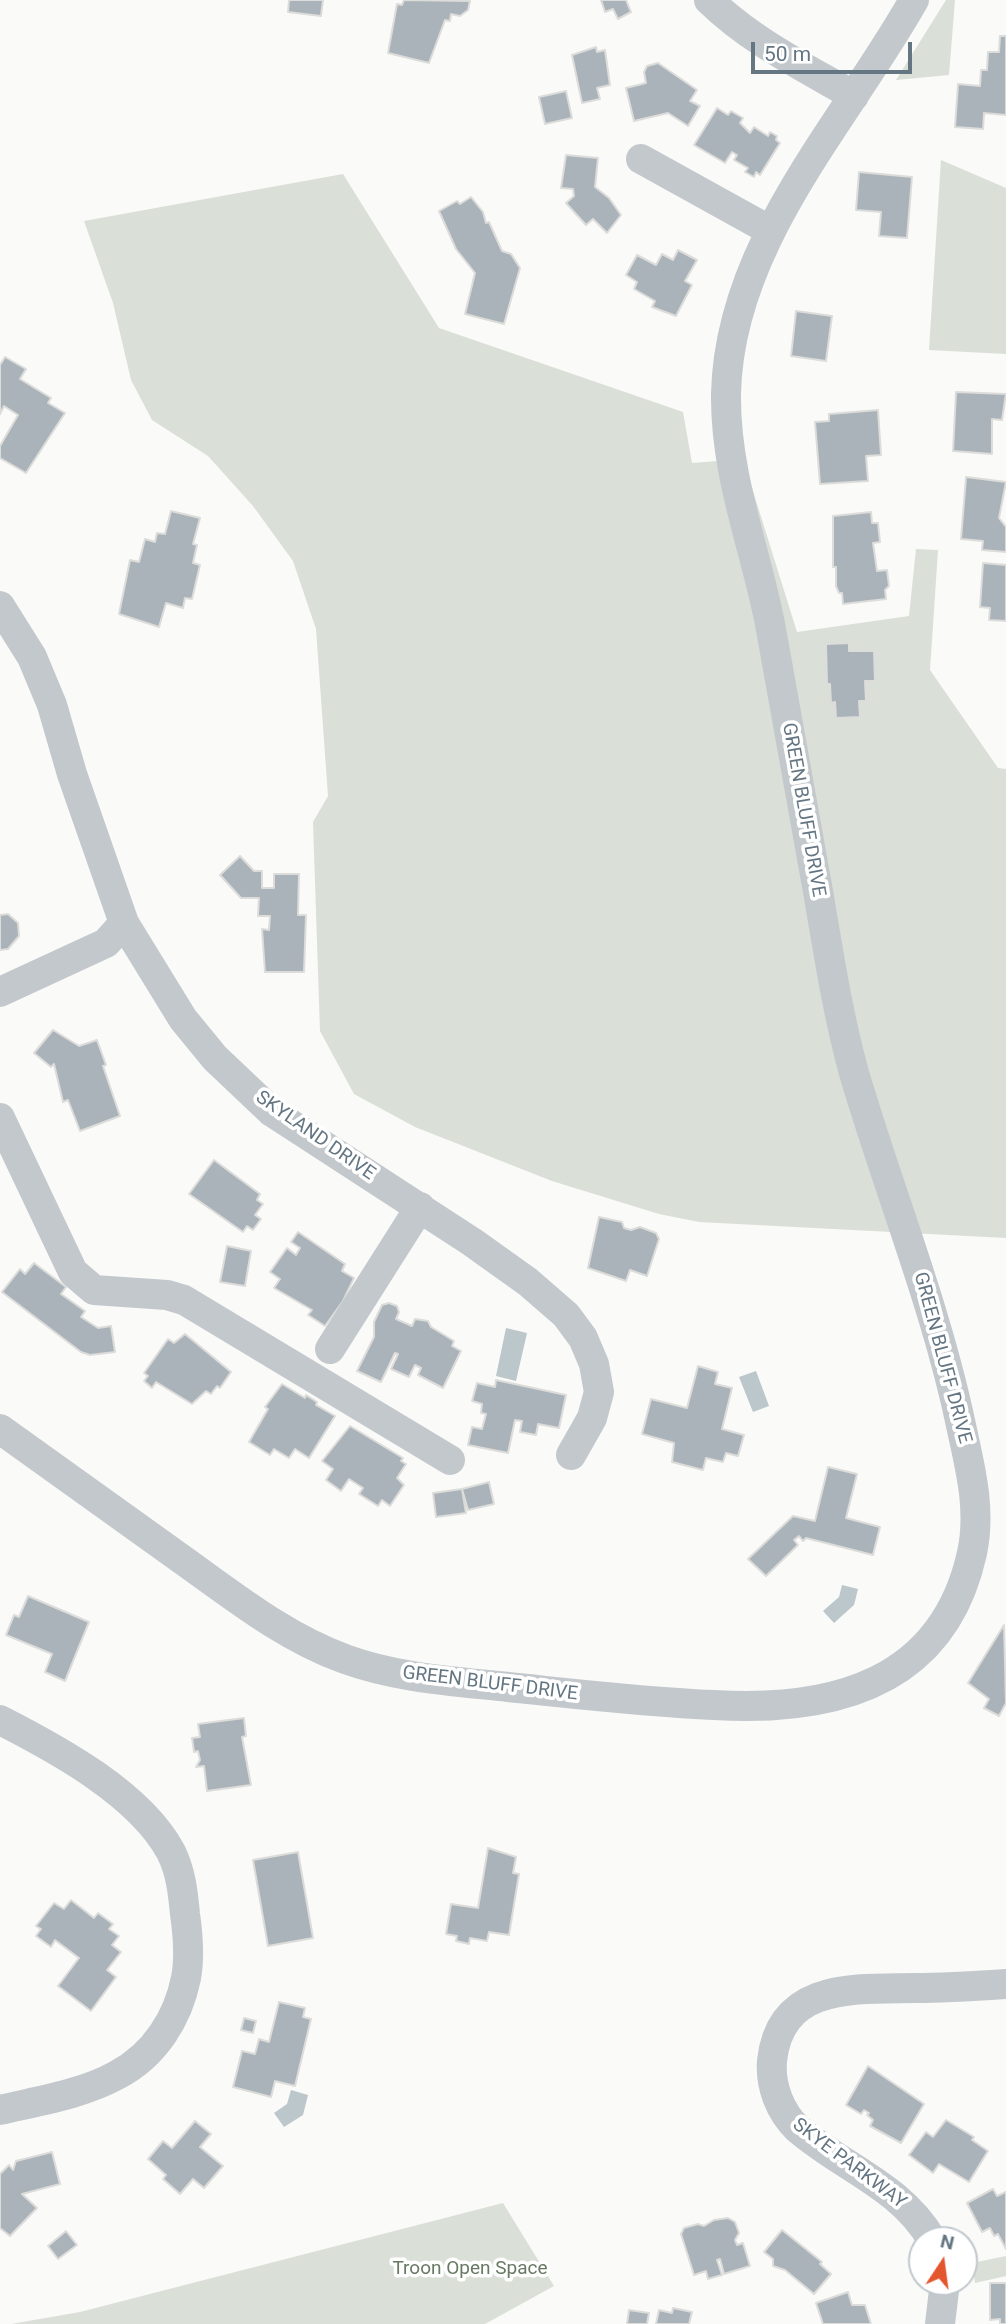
<!DOCTYPE html>
<style>
body{margin:0}
#map{position:relative;width:1006px;height:2324px;overflow:hidden;background:#fafaf8;font-family:Roboto,sans-serif}
canvas{display:block}
.north{position:absolute;left:908px;top:2226px;width:70px;height:70px;box-sizing:border-box;background:#fff;border:2px solid #c1c8cd;border-radius:50%;rotate:13deg;font-size:19px;font-weight:700;line-height:28px;text-align:center;color:#657683}
.north::after{content:'';display:block;margin:auto;width:24px;height:32px;background:#e4572e;clip-path:polygon(50% 0,100% 100%,50% 72%,0 100%)}
.scale{position:absolute;left:751px;top:42px;width:161px;height:32px;box-sizing:border-box;border:4px solid #657683;border-top:0;padding-left:9px;font-size:21px;line-height:24px;white-space:nowrap;color:#657683;-webkit-text-stroke:5px #fff;paint-order:stroke}
</style>
<div id="map">
<canvas width="1006" height="2324"></canvas>
<div class="north">N</div>
<div class="scale">50 m</div>
</div>
<script>
const ctx = document.querySelector('canvas').getContext('2d');
ctx.lineJoin = 'round';
function fillPath(path, color) {
  ctx.fillStyle = color;
  ctx.fill(path, 'evenodd');
}
function stroke(path, color, width, dash) {
  ctx.strokeStyle = color;
  ctx.lineWidth = width;
  ctx.lineCap = dash ? 'butt' : 'round';
  ctx.setLineDash(dash || []);
  ctx.stroke(path);
}
function label(font, color, halo, rows, align = 'center') {
  ctx.font = font + ' Roboto,sans-serif';
  ctx.lineWidth = 7;
  ctx.setLineDash([]);
  ctx.textBaseline = 'middle';
  ctx.strokeStyle = halo;
  ctx.fillStyle = color;
  for (const [text, x, y, turn = 0] of rows) {
    ctx.save();
    ctx.translate(x, y);
    ctx.rotate((+turn || 0) * Math.PI / 180);
    ctx.textAlign = isNaN(turn) ? turn : align;
    if (halo) ctx.strokeText(text, 0, 0);
    ctx.fillText(text, 0, 0);
    ctx.restore();
  }
}
fillPath(new Path2D(`
 M 946,0 L 955,0 L 949,75 L 896,80 Z
 M 941,160 L 1006,188 L 1006,354 L 929,350 Z
 M 343,174 L 439,328 L 683,412 L 692,463 L 743,459 L 797,632 L 909,616 L 916,549 L 938,550 L 930,670 L 998,768 L 1006,769 L 1006,1238 L 699,1222 L 659,1214 L 552,1181 L 415,1127 L 354,1094 L 320,1031 L 313,822 L 328,796 L 316,629 L 293,561 L 253,506 L 208,456 L 152,420 L 131,380 L 113,303 L 84,221 Z
 M 503,2203 L 554,2286 L 485,2324 L 11,2324 L 80,2312 Z
 M 1006,2256 L 1006,2276 L 975,2283 L 972,2263 Z`), '#dadfd7');
fillPath(new Path2D(`
 M 506,1328 L 527,1333 L 516,1381 L 496,1376 Z
 M 756,1371 L 769,1406 L 753,1412 L 739,1377 Z
 M 842,1585 L 858,1589 L 854,1605 L 834,1623 L 823,1611 L 839,1597 Z
 M 291,2090 L 308,2095 L 303,2115 L 284,2127 L 274,2113 L 287,2104 Z`), '#bbc7cb');
const building = new Path2D(`
 M 289,0 L 323,0 L 321,16 L 288,12 Z
 M 404,0 L 470,1 L 468,10 L 460,16 L 451,14 L 450,21 L 445,20 L 429,63 L 388,53 L 397,4 L 402,5 Z
 M 601,0 L 626,0 L 631,12 L 618,19 L 613,9 L 605,12 Z
 M 1000,36 L 1006,36 L 1006,115 L 984,113 L 983,129 L 955,127 L 958,84 L 980,86 L 981,70 L 987,70 L 988,52 L 999,52 Z
 M 596,47 L 597,52 L 605,50 L 610,85 L 597,88 L 600,99 L 582,103 L 572,55 Z
 M 658,63 L 697,90 L 690,101 L 700,106 L 688,126 L 668,113 L 634,121 L 626,88 L 646,83 L 644,72 L 647,66 Z
 M 566,91 L 572,118 L 545,124 L 539,97 Z
 M 717,108 L 728,115 L 731,111 L 743,118 L 740,123 L 750,133 L 754,127 L 768,136 L 770,132 L 777,136 L 776,140 L 780,143 L 760,175 L 756,172 L 754,177 L 745,172 L 748,168 L 734,160 L 737,155 L 732,152 L 725,163 L 694,145 Z
 M 566,155 L 598,158 L 595,187 L 609,198 L 621,215 L 607,233 L 593,219 L 586,225 L 566,203 L 574,196 L 573,189 L 561,188 Z
 M 859,172 L 912,177 L 907,238 L 879,236 L 881,212 L 856,210 Z
 M 471,197 L 483,212 L 486,223 L 489,222 L 502,251 L 511,254 L 520,268 L 504,324 L 465,314 L 475,273 L 456,249 L 439,211 L 457,201 L 460,204 Z
 M 678,250 L 697,260 L 685,281 L 692,285 L 676,316 L 652,307 L 655,301 L 634,289 L 637,282 L 626,275 L 637,255 L 656,265 L 662,254 L 673,260 Z
 M 796,311 L 832,316 L 826,361 L 791,356 Z
 M 5,357 L 26,369 L 20,379 L 51,398 L 48,403 L 65,413 L 26,473 L 0,458 L 0,446 L 18,415 L 4,406 L 0,414 L 0,365 Z
 M 956,392 L 1006,394 L 1002,420 L 992,419 L 992,454 L 953,451 Z
 M 878,410 L 881,455 L 866,456 L 868,481 L 820,484 L 815,422 L 829,421 L 829,414 Z
 M 966,477 L 1006,482 L 999,518 L 1006,527 L 1006,552 L 982,550 L 983,541 L 961,539 Z
 M 171,511 L 200,518 L 193,544 L 197,545 L 193,563 L 200,565 L 192,599 L 185,598 L 183,608 L 166,603 L 159,627 L 119,614 L 130,560 L 139,562 L 145,539 L 155,542 L 157,533 L 165,534 Z
 M 871,512 L 872,523 L 878,523 L 880,542 L 873,543 L 877,571 L 887,570 L 889,586 L 885,590 L 886,599 L 843,604 L 842,593 L 839,593 L 836,586 L 836,567 L 833,567 L 833,516 Z
 M 983,563 L 1006,565 L 1006,621 L 989,620 L 990,608 L 980,607 Z
 M 849,643 L 849,651 L 874,651 L 875,681 L 865,681 L 866,701 L 859,701 L 860,717 L 836,718 L 835,702 L 831,703 L 830,684 L 827,684 L 826,644 Z
 M 240,856 L 254,871 L 262,871 L 262,888 L 274,888 L 274,874 L 299,874 L 298,915 L 306,915 L 304,972 L 265,972 L 262,929 L 269,930 L 270,916 L 258,916 L 259,898 L 241,898 L 220,875 Z
 M 8,914 L 18,923 L 19,936 L 8,949 L 0,950 L 0,915 Z
 M 53,1030 L 79,1046 L 97,1040 L 106,1065 L 103,1066 L 120,1116 L 80,1131 L 68,1100 L 63,1102 L 54,1064 L 51,1067 L 34,1053 Z
 M 214,1160 L 260,1194 L 257,1200 L 263,1204 L 255,1215 L 261,1219 L 253,1230 L 247,1226 L 243,1232 L 189,1194 Z
 M 599,1217 L 622,1222 L 624,1228 L 631,1230 L 640,1227 L 656,1233 L 659,1239 L 647,1276 L 630,1270 L 626,1281 L 588,1268 Z
 M 298,1232 L 345,1264 L 342,1271 L 354,1278 L 343,1301 L 325,1326 L 308,1315 L 312,1310 L 274,1288 L 280,1279 L 270,1272 L 287,1248 L 296,1255 L 300,1248 L 291,1242 Z
 M 227,1246 L 251,1251 L 245,1286 L 220,1282 Z
 M 34,1263 L 66,1287 L 61,1294 L 85,1311 L 81,1317 L 98,1328 L 111,1326 L 115,1352 L 90,1355 L 81,1352 L 2,1292 L 20,1269 L 25,1274 Z
 M 389,1303 L 397,1306 L 399,1312 L 396,1319 L 412,1326 L 415,1319 L 428,1321 L 431,1327 L 454,1341 L 452,1346 L 461,1351 L 443,1388 L 418,1375 L 421,1368 L 415,1365 L 409,1377 L 391,1369 L 398,1354 L 395,1353 L 381,1382 L 357,1371 L 374,1337 L 374,1322 L 382,1305 Z
 M 185,1334 L 231,1372 L 220,1388 L 217,1386 L 211,1394 L 206,1391 L 192,1404 L 156,1382 L 152,1388 L 144,1381 L 148,1376 L 144,1373 L 168,1339 L 174,1343 Z
 M 698,1366 L 718,1372 L 715,1384 L 732,1388 L 722,1429 L 744,1435 L 738,1456 L 726,1453 L 723,1462 L 706,1458 L 703,1470 L 672,1462 L 674,1443 L 642,1434 L 651,1399 L 687,1408 Z
 M 496,1380 L 566,1395 L 559,1428 L 538,1424 L 536,1435 L 520,1432 L 522,1421 L 515,1420 L 508,1453 L 468,1445 L 472,1427 L 482,1429 L 486,1414 L 481,1413 L 482,1404 L 472,1401 L 477,1383 L 495,1387 Z
 M 282,1384 L 305,1398 L 306,1395 L 317,1402 L 316,1405 L 335,1416 L 309,1458 L 295,1449 L 289,1458 L 274,1449 L 270,1455 L 249,1442 L 268,1409 L 265,1407 Z
 M 350,1426 L 403,1458 L 401,1461 L 406,1464 L 397,1478 L 404,1485 L 390,1506 L 382,1500 L 378,1506 L 359,1494 L 363,1488 L 349,1479 L 341,1491 L 326,1480 L 333,1469 L 322,1461 Z
 M 828,1467 L 857,1474 L 846,1518 L 880,1527 L 873,1555 L 806,1538 L 803,1541 L 799,1536 L 794,1540 L 798,1545 L 766,1576 L 748,1559 L 793,1516 L 815,1521 Z
 M 489,1482 L 494,1504 L 468,1510 L 462,1489 Z
 M 462,1489 L 466,1513 L 436,1517 L 433,1493 Z
 M 28,1596 L 89,1622 L 65,1681 L 45,1672 L 52,1654 L 6,1635 L 14,1615 L 19,1617 Z
 M 1004,1625 L 1006,1703 L 999,1716 L 984,1708 L 989,1699 L 968,1683 Z
 M 244,1718 L 246,1736 L 242,1737 L 251,1785 L 207,1791 L 204,1766 L 196,1767 L 200,1760 L 198,1751 L 194,1752 L 192,1738 L 200,1737 L 198,1724 Z
 M 488,1848 L 516,1857 L 513,1873 L 519,1874 L 509,1935 L 489,1932 L 487,1941 L 470,1938 L 469,1944 L 456,1941 L 457,1936 L 446,1934 L 451,1904 L 478,1908 Z
 M 298,1852 L 313,1938 L 268,1946 L 253,1860 Z
 M 71,1900 L 94,1918 L 98,1913 L 113,1924 L 109,1929 L 119,1936 L 112,1945 L 121,1952 L 107,1970 L 116,1977 L 91,2011 L 58,1986 L 79,1958 L 55,1940 L 51,1947 L 36,1936 L 41,1929 L 36,1926 L 54,1903 L 64,1909 Z
 M 279,2002 L 305,2008 L 303,2017 L 311,2019 L 295,2086 L 275,2081 L 271,2097 L 233,2087 L 242,2051 L 255,2054 L 259,2039 L 269,2042 Z
 M 244,2018 L 256,2021 L 253,2033 L 241,2030 Z
 M 868,2066 L 924,2104 L 901,2143 L 870,2126 L 873,2120 L 867,2115 L 869,2113 L 864,2110 L 861,2114 L 846,2105 Z
 M 946,2120 L 974,2137 L 972,2140 L 988,2151 L 969,2182 L 939,2164 L 933,2173 L 909,2155 L 926,2132 L 933,2137 Z
 M 195,2121 L 211,2134 L 200,2147 L 223,2166 L 204,2188 L 193,2179 L 180,2194 L 163,2179 L 166,2175 L 148,2159 L 163,2141 L 172,2148 Z
 M 52,2152 L 60,2184 L 22,2194 L 37,2208 L 10,2236 L 0,2228 L 0,2174 L 9,2165 L 13,2170 L 16,2161 Z
 M 993,2189 L 997,2196 L 1006,2192 L 1006,2249 L 998,2234 L 994,2236 L 990,2228 L 982,2232 L 967,2203 Z
 M 728,2218 L 735,2222 L 739,2233 L 735,2240 L 737,2245 L 743,2243 L 750,2266 L 724,2274 L 720,2259 L 717,2260 L 722,2275 L 708,2279 L 706,2271 L 694,2275 L 681,2234 L 684,2228 L 698,2224 L 704,2226 L 714,2220 Z
 M 782,2230 L 822,2262 L 820,2264 L 831,2274 L 814,2294 L 785,2270 L 773,2266 L 773,2259 L 764,2252 Z
 M 66,2231 L 77,2245 L 58,2259 L 48,2246 Z
 M 990,2283 L 1006,2283 L 1006,2324 L 1000,2324 L 1000,2319 L 990,2320 Z
 M 848,2292 L 852,2305 L 865,2305 L 871,2324 L 823,2324 L 816,2303 Z
 M 673,2308 L 692,2312 L 689,2324 L 656,2324 L 659,2310 L 672,2313 Z
 M 629,2310 L 649,2313 L 647,2324 L 627,2324 Z`);
fillPath(building, '#aab3b9');
stroke(building, '#dcdcda', 2);
stroke(new Path2D(`
 M 709,0 C 751,41 804,67 854,96
 M 641,159 L 771,231
 M 0,606 L 32,657 L 52,705 L 72,774 L 124,923 L 183,1019 L 215,1058 L 272,1112 L 472,1242 L 528,1282 L 566,1315 L 583,1338 L 594,1364 L 599,1392 L 592,1418 L 571,1455
 M 0,992 L 106,943 L 124,923
 M 0,1118 L 73,1272 L 94,1290 L 167,1295 L 184,1300 L 450,1460
 M 330,1349 L 420,1207
 M 0,1429 C 60,1472 120,1515 180,1558 C 232,1595 284,1637 345,1659 C 397,1678 452,1681 508,1687 C 577,1694 645,1702 714,1705 C 831,1712 943,1685 972,1553 C 981,1511 971,1471 962,1430 C 937,1308 889,1192 854,1073 C 838,1015 829,956 819,897 C 802,806 787,715 770,624 C 755,547 725,475 726,394 C 729,244 844,124 914,0
 M 0,1720 C 57,1749 140,1794 171,1852 C 181,1872 183,1893 185,1914 C 188,1935 190,1957 186,1978 C 178,2018 155,2055 117,2075 C 83,2094 38,2101 0,2110
 M 932,2240 C 901,2186 843,2168 798,2129 C 780,2112 770,2086 772,2061 C 780,1982 857,1989 915,1988 C 946,1988 976,1986 1006,1984
 M 940,2324 L 945,2282`), '#c3c8cc', 30);
label('19px', '#657683', '#fff', [
 ["GREEN BLUFF DRIVE",803,810,80],
 ["SKYLAND DRIVE",315,1136,35],
 ["GREEN BLUFF DRIVE",942,1358,75],
 ["GREEN BLUFF DRIVE",490,1684,7],
 ["SKYE PARKWAY",849,2164,37]
]);
label('19px', '#687a64', '#fff', [
 ["Troon Open Space",470,2269]
]);
</script>
